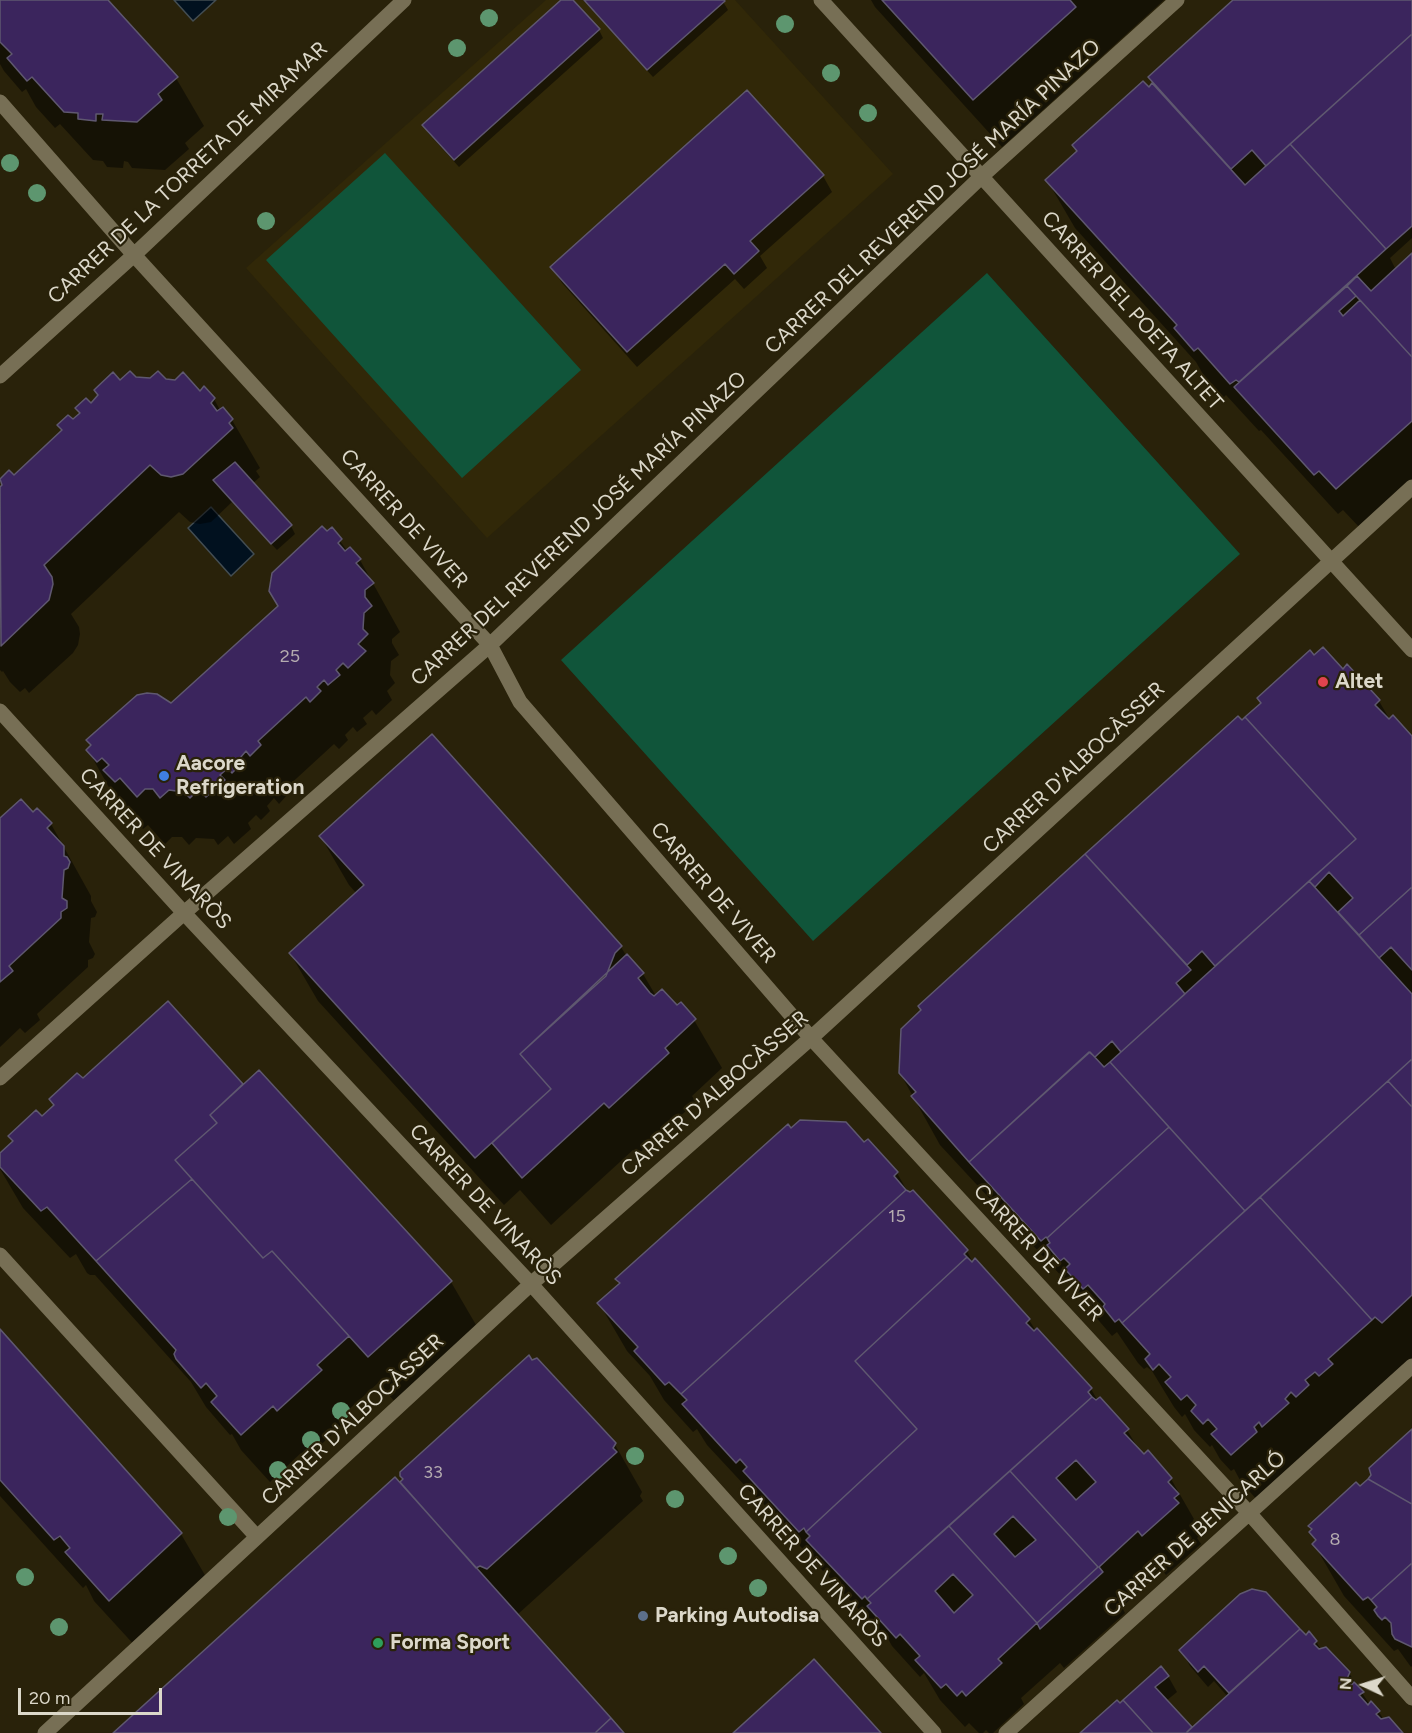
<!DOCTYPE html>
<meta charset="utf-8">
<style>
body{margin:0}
#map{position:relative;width:1412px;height:1733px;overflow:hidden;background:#29220a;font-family:Figtree,sans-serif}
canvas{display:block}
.north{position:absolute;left:1334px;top:1655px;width:60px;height:60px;-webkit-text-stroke:4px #29220a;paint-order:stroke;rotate:274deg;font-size:16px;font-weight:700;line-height:24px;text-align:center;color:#dcd8ca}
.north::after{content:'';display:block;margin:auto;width:21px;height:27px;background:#dcd8ca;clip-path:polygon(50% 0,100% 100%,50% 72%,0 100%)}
.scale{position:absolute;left:18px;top:1688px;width:144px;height:27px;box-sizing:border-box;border:3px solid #dcd8ca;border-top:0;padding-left:8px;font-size:18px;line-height:21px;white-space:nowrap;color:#dcd8ca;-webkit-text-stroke:4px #29220a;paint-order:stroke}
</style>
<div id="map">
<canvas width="1412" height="1733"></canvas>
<div class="north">N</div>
<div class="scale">20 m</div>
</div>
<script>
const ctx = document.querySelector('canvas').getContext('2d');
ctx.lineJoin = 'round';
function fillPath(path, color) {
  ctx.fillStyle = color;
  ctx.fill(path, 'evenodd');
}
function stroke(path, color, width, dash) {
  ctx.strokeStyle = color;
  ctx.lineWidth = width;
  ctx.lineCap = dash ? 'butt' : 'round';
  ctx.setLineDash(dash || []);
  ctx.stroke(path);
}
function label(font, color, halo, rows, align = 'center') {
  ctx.font = font + ' Figtree,sans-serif';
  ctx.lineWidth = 4.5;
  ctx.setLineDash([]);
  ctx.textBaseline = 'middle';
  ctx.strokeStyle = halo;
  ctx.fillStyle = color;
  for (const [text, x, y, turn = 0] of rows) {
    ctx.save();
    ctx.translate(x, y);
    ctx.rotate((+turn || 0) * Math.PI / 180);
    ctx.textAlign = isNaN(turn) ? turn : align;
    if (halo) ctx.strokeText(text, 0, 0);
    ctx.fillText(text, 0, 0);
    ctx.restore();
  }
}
fillPath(new Path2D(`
 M 546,0 L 735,0 L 893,174 L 487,538 L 246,268 Z`), '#312808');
fillPath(new Path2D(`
 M 385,153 L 581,370 L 462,478 L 266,260 Z
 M 987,273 L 1240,554 L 813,941 L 561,660 Z`), '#10553a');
const water = new Path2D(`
 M 174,0 L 216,0 L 193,21 Z
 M 211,507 L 254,554 L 231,576 L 188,528 Z`);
fillPath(water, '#01111f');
stroke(water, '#434d52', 1.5);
fillPath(new Path2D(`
 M 0,0 L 106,0 L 176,78 L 204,126 L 185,143 L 189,149 L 165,170 L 132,168 L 128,162 L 124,161 L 123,168 L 107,167 L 103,161 L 93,160 L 60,124 L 55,128 L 36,107 L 26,89 L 22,92 L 4,71 L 0,64 Z
 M 563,0 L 571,0 L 599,30 L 603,38 L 459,167 L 428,133 L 424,125 Z
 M 583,0 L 722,0 L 728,10 L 653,77 Z
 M 871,0 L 1164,0 L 1002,147 L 875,7 Z
 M 1235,0 L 1412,0 L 1412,238 L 1390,258 L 1396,270 L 1412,255 L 1412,481 L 1360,528 L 1343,510 L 1338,514 L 1261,430 L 1259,431 L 1226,395 L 1223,398 L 1204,376 L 1196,362 L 1075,228 L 1047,180 L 1078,153 L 1074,146 L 1149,89 L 1154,84 L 1150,77 Z
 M 747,92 L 823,176 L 832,192 L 760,256 L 767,268 L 744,289 L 735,279 L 637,367 L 562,283 L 552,267 Z
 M 135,379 L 165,381 L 214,399 L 220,410 L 232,420 L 260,468 L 256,471 L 260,477 L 252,484 L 291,526 L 295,534 L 277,550 L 232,502 L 211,522 L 200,524 L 190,522 L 179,512 L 71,614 L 79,627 L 80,634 L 78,645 L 73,653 L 29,693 L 25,688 L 20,692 L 10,682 L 3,671 L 2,672 L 0,670 L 0,489 L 3,487 L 0,481 L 9,472 L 13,477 L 62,431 L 59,425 L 73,421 L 80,414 L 77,409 L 91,405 L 120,383 Z
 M 332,530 L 348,552 L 350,549 L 360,560 L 400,632 L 392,639 L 392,643 L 399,655 L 391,661 L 390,675 L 395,683 L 387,691 L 392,700 L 376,715 L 372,710 L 363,718 L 367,724 L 357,732 L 353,727 L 345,735 L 348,740 L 339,749 L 334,744 L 285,789 L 288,794 L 279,804 L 274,798 L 267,806 L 270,811 L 261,820 L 256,815 L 248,823 L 251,829 L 234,844 L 228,836 L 218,845 L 214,839 L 196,838 L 189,845 L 182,837 L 172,837 L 165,844 L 148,825 L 143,829 L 133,818 L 127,808 L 125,809 L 115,798 L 88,750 L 92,746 L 88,740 L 171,705 L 279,606 L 327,534 Z
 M 1314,657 L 1343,671 L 1379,701 L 1390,720 L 1412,738 L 1412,1369 L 1259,1502 L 1241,1482 L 1234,1469 L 1231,1471 L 1220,1459 L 1212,1445 L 1210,1447 L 1194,1430 L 1185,1414 L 1182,1417 L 1174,1407 L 1152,1371 L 1147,1367 L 1144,1369 L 1138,1363 L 1117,1332 L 1112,1336 L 1076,1294 L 1067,1278 L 1065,1280 L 940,1145 L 900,1073 L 922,1011 L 920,1006 L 1238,718 L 1242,722 Z
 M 37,810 L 51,824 L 91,896 L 91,901 L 97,912 L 95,917 L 91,918 L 89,942 L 95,954 L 93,958 L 88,960 L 88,967 L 37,1014 L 40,1020 L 25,1033 L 20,1028 L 0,1047 L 0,820 L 33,814 Z
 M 321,837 L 621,947 L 627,957 L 643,974 L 656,996 L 694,1020 L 722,1068 L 692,1096 L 696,1102 L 637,1155 L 633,1150 L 551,1225 L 520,1190 L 504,1205 L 318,1001 L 290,953 L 357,894 L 349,885 Z
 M 168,1003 L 243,1086 L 259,1072 L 451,1282 L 479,1330 L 397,1404 L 378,1383 L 345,1413 L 348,1419 L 306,1459 L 301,1453 L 270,1482 L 241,1450 L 232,1434 L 230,1435 L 206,1407 L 191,1382 L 95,1275 L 90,1275 L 87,1273 L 76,1254 L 70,1258 L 23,1208 L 0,1169 L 0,1155 L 14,1143 L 10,1136 L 42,1118 Z
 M 791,1130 L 864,1144 L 897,1173 L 909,1194 L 913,1192 L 967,1251 L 973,1263 L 975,1261 L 1029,1320 L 1036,1331 L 1037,1330 L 1091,1389 L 1098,1401 L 1127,1430 L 1141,1453 L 1171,1479 L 1194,1519 L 1193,1520 L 1201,1535 L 1197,1538 L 1201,1544 L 1166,1575 L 1162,1570 L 1122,1607 L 1125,1613 L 1064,1668 L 1060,1663 L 1021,1698 L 1024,1704 L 993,1733 L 989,1733 L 986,1730 L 983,1733 L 979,1733 L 969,1723 L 965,1727 L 940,1700 L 924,1673 L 920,1677 L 892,1646 L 887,1637 L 886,1638 L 831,1580 L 825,1570 L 823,1571 L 768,1511 L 762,1501 L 760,1502 L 707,1445 L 697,1429 L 693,1432 L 664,1400 L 650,1376 L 627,1351 L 599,1303 L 620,1285 L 617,1279 Z
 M 0,1331 L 181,1534 L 209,1582 L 137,1648 L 94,1601 L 86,1585 L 83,1588 L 0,1496 Z
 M 1412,1431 L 1412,1666 L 1411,1667 L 1398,1649 L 1394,1651 L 1344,1596 L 1314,1544 L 1316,1542 L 1311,1532 L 1360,1488 Z
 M 614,1443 L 642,1492 L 640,1496 L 643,1501 L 517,1615 L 624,1733 L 116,1733 L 405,1489 L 402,1482 Z
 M 1265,1593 L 1306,1637 L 1316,1641 L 1321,1650 L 1349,1673 L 1370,1705 L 1371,1704 L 1379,1712 L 1384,1720 L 1402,1733 L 1082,1733 L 1120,1705 L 1168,1676 L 1177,1692 L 1166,1701 L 1192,1729 L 1228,1697 L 1214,1681 L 1208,1687 L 1190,1666 L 1181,1650 Z`), '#0007');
const building = new Path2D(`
 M 0,0 L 108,0 L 178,77 L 158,94 L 162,100 L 137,122 L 102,120 L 103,114 L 96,114 L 96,121 L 78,119 L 78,113 L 64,112 L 32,77 L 27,81 L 7,58 L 12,54 L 0,42 Z
 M 561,0 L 573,0 L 600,29 L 454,160 L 422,125 Z
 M 584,0 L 724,0 L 725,1 L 647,70 Z
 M 882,0 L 1070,0 L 1076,7 L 973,100 Z
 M 1233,0 L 1412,0 L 1412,34 L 1266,166 L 1252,150 L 1231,169 L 1148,77 Z
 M 1412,34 L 1412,226 L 1386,249 L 1290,144 Z
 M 1143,81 L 1149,87 L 1152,83 L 1245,185 L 1290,144 L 1386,249 L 1239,382 L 1236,380 L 1230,384 L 1198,348 L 1194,351 L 1174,328 L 1177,325 L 1045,180 L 1077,151 L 1072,145 Z
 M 747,90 L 824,175 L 750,241 L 759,251 L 734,274 L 725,264 L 627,352 L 550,267 Z
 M 1412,253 L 1412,357 L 1347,286 L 1357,276 L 1371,291 Z
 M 1347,286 L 1356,296 L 1339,311 L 1343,316 L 1360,300 L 1412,357 L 1412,421 L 1336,489 L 1319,471 L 1314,475 L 1234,387 Z
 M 130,371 L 136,377 L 150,378 L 158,371 L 166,379 L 175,380 L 183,372 L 200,391 L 204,386 L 215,398 L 211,403 L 217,411 L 223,407 L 233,419 L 229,423 L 233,428 L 183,474 L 171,477 L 161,475 L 150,465 L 44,565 L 52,577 L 53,584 L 49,600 L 1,646 L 0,487 L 2,485 L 0,479 L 9,470 L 14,475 L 62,430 L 57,425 L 68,415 L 73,419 L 80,413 L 75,408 L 86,398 L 91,403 L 98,395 L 94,390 L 113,372 L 120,380 Z
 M 235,462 L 292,525 L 271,544 L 213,480 Z
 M 322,526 L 327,531 L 332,527 L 342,539 L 338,543 L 345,551 L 350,547 L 361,559 L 356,563 L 374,583 L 365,590 L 365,597 L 372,606 L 364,613 L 363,629 L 368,634 L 358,644 L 366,651 L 348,668 L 343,663 L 336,670 L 340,675 L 328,685 L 324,680 L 317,687 L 321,691 L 310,702 L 306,697 L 258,741 L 261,745 L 250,756 L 246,751 L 240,758 L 243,762 L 232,773 L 228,768 L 220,775 L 225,780 L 206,797 L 199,789 L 190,798 L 184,792 L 169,790 L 160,798 L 153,789 L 145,789 L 137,797 L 120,778 L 115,782 L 103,770 L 109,765 L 102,758 L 97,762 L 86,750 L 91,745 L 86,740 L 137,695 L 147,693 L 157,694 L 171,703 L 278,606 L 269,591 L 272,573 Z
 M 1323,647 L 1343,669 L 1347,664 L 1380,700 L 1375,705 L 1389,719 L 1393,715 L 1412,736 L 1412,887 L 1359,935 L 1338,912 L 1353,898 L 1329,872 L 1315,887 L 1309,881 L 1356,839 L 1245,717 L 1261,703 L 1257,698 L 1310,650 L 1314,655 Z
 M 1238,716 L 1242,720 L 1245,717 L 1356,839 L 1215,966 L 1202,951 L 1187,965 L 1085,854 Z
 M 432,734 L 622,946 L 615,953 L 606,976 L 520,1054 L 551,1089 L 475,1158 L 289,953 L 364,885 L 319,836 Z
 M 21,799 L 33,812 L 37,808 L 52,823 L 47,828 L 64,846 L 64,856 L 67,857 L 70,862 L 68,868 L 64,870 L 62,898 L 67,901 L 67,908 L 61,912 L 61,918 L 9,966 L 13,971 L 0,982 L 0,818 Z
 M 1085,854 L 1191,970 L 1176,983 L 1185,994 L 1121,1052 L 1112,1041 L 1095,1057 L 1089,1052 L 969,1162 L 911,1096 L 916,1092 L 899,1073 L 901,1029 L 921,1010 L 918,1006 Z
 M 1309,881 L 1412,994 L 1412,1059 L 1245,1211 L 1110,1062 Z
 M 1412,887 L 1412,970 L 1391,947 L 1379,958 L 1359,935 Z
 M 627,954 L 644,973 L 638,978 L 650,993 L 654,996 L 662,989 L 677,1005 L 681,1002 L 696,1019 L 665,1048 L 669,1053 L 609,1108 L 604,1103 L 522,1178 L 492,1143 L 551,1089 L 520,1054 Z
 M 168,1001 L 243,1084 L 210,1115 L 217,1123 L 175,1160 L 192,1179 L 96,1261 L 47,1207 L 41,1211 L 0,1167 L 0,1153 L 13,1141 L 8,1136 L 36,1110 L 42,1116 L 54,1105 L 49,1099 L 77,1073 L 83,1078 Z
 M 1090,1052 L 1104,1067 L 1110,1062 L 1169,1127 L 1047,1238 L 1046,1237 L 1041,1241 L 969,1162 Z
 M 1412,1059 L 1412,1107 L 1388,1081 Z
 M 259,1070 L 452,1281 L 368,1357 L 272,1251 L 263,1258 L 175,1160 L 217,1123 L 210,1115 Z
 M 1388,1081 L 1412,1107 L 1412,1295 L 1382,1323 L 1375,1317 L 1372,1320 L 1260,1197 Z
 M 800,1120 L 846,1122 L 864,1142 L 868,1139 L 898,1172 L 894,1176 L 906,1190 L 681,1394 L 669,1382 L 665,1385 L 634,1351 L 638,1347 L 597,1303 L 620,1283 L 615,1279 L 788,1124 L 791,1128 Z
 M 1169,1127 L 1245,1211 L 1122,1323 L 1119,1319 L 1115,1322 L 1103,1307 L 1105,1304 L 1088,1285 L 1083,1289 L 1065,1269 L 1070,1264 L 1064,1258 L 1060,1261 L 1047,1245 L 1050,1243 L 1047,1238 Z
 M 192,1179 L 263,1258 L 272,1251 L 349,1336 L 317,1365 L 322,1370 L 277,1411 L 273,1406 L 241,1435 L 211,1402 L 217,1396 L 206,1383 L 201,1388 L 176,1359 L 174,1354 L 176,1350 L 96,1261 Z
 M 906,1190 L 910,1192 L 913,1190 L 968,1250 L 964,1254 L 967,1257 L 855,1361 L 917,1429 L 806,1532 L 804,1528 L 799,1532 L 743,1471 L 747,1467 L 740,1459 L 736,1463 L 682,1404 L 687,1400 L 681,1394 Z
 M 1260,1197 L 1372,1320 L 1328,1359 L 1333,1364 L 1319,1376 L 1315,1372 L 1305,1380 L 1309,1385 L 1296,1397 L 1291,1392 L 1285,1399 L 1289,1403 L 1262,1427 L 1259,1422 L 1254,1427 L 1257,1432 L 1231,1455 L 1211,1434 L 1217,1429 L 1208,1419 L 1203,1424 L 1191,1411 L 1196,1405 L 1187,1395 L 1181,1400 L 1165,1382 L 1171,1377 L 1159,1364 L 1153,1370 L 1145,1359 L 1150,1354 L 1122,1323 Z
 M 967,1257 L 972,1262 L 975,1258 L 1030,1319 L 1026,1323 L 1034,1331 L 1037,1328 L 1092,1388 L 1088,1392 L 1092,1397 L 867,1599 L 865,1596 L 862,1599 L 806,1540 L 810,1536 L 806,1532 L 917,1429 L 855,1361 Z
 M 0,1329 L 182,1533 L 109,1601 L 65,1552 L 70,1548 L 60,1536 L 54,1540 L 0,1480 Z
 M 529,1355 L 532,1360 L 537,1358 L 616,1443 L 613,1448 L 617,1452 L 487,1569 L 480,1566 L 476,1568 L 400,1482 L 403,1479 L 400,1476 L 400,1472 Z
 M 1092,1397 L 1096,1400 L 1100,1397 L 1129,1429 L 1124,1433 L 1144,1454 L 1148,1450 L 1172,1478 L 1168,1482 L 1179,1494 L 1174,1498 L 1179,1503 L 1142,1536 L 1138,1531 L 1099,1567 L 1103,1572 L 1040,1629 L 1037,1623 L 1098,1567 L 1010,1471 ZM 1076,1460 L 1096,1482 L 1076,1500 L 1056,1478 Z
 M 1412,1429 L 1412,1504 L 1368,1479 L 1371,1475 L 1369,1468 Z
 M 1010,1471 L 1098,1567 L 1037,1623 L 949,1526 ZM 1013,1516 L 1036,1540 L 1015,1557 L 994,1534 Z
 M 395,1477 L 611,1718 L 595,1733 L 113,1733 Z
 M 1368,1479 L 1412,1504 L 1412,1563 L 1371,1600 L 1368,1597 L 1363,1600 L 1312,1544 L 1316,1540 L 1309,1532 L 1312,1529 L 1308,1526 L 1356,1482 L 1360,1486 Z
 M 949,1526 L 1037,1623 L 998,1659 L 1002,1663 L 966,1696 L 962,1691 L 957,1696 L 946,1684 L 941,1688 L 915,1660 L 920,1656 L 900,1634 L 896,1638 L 867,1606 L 871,1603 L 867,1599 ZM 953,1574 L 973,1595 L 954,1613 L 935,1591 Z
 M 1412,1563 L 1412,1647 L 1395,1639 L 1392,1634 L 1391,1623 L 1385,1617 L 1382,1620 L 1378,1616 L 1374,1610 L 1377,1607 L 1371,1600 Z
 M 1252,1589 L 1266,1592 L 1300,1629 L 1229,1693 L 1204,1666 L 1198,1672 L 1179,1650 L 1240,1594 Z
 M 1300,1629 L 1306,1635 L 1309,1631 L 1317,1641 L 1314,1644 L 1319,1649 L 1326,1647 L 1350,1672 L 1346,1681 L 1351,1686 L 1354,1682 L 1364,1692 L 1359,1695 L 1368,1705 L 1371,1701 L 1380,1711 L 1376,1714 L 1381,1719 L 1389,1717 L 1403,1733 L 1186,1733 Z
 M 814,1659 L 881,1733 L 733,1733 L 810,1663 Z
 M 1161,1666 L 1169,1676 L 1155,1687 L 1192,1727 L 1186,1733 L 1153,1733 L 1123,1700 Z
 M 1117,1700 L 1120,1703 L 1123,1700 L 1153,1733 L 1080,1733 Z
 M 611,1718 L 624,1733 L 595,1733 Z`);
fillPath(building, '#3b255d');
stroke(building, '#5f5870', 1.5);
stroke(new Path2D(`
 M 821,0 L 1412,650
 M 0,102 L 134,255 L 490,645 L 520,702 L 811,1038 L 1250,1514 L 1412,1698
 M 0,376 L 134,255 L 404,0
 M 0,711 L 184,913 L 531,1284 L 934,1733
 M 0,1078 L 184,913 L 490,645 L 981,177 L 1177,0
 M 0,1255 L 257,1537
 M 45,1733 L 531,1284 L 811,1038 L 1412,487
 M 1006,1733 L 1412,1366`), '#776f55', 15);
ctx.fillStyle = '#5d966f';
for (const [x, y] of [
 [489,18],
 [785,24],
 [457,48],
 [831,73],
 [868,113],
 [10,163],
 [37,193],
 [266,221],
 [341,1411],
 [311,1440],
 [635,1456],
 [278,1470],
 [675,1499],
 [228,1517],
 [728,1556],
 [25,1577],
 [758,1588],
 [59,1627]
]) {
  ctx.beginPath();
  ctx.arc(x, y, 9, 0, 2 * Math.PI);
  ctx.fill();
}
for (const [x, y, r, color] of [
 [1323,682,6,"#e0444e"],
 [164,776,6,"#3f7fe0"],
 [643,1616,6,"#5c6f8a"],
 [378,1643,6,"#2e9e5b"]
]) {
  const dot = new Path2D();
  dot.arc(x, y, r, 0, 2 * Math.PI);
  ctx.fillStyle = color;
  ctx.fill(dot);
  stroke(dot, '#29220a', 2);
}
label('18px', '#b4abaf', null, [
 ["25",290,657],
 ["15",897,1217],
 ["33",433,1473],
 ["8",1335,1540]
]);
label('21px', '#dcd8ca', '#29220a', [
 ["CARRER DE LA TORRETA DE MIRAMAR",188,173,-43],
 ["CARRER DEL REVEREND JOSÉ MARÍA PINAZO",933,197,-43],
 ["CARRER DEL POETA ALTET",1132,311,48],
 ["CARRER DE VIVER",404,519,48],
 ["CARRER DEL REVEREND JOSÉ MARÍA PINAZO",579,529,-43],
 ["CARRER D'ALBOCÀSSER",1074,768,-43],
 ["CARRER DE VINARÒS",155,849,47],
 ["CARRER DE VIVER",713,893,49],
 ["CARRER D'ALBOCÀSSER",715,1094,-41],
 ["CARRER DE VINARÒS",485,1205,47],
 ["CARRER DE VIVER",1038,1253,47],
 ["CARRER D'ALBOCÀSSER",353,1420,-43],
 ["CARRER DE BENICARLÓ",1195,1534,-42],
 ["CARRER DE VINARÒS",812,1566,48]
]);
label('bold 21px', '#dcd8ca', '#29220a', [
 ["Altet",1335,682],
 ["Aacore",176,764],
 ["Refrigeration",176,788],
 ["Parking Autodisa",655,1616],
 ["Forma Sport",390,1643]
], 'left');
</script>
